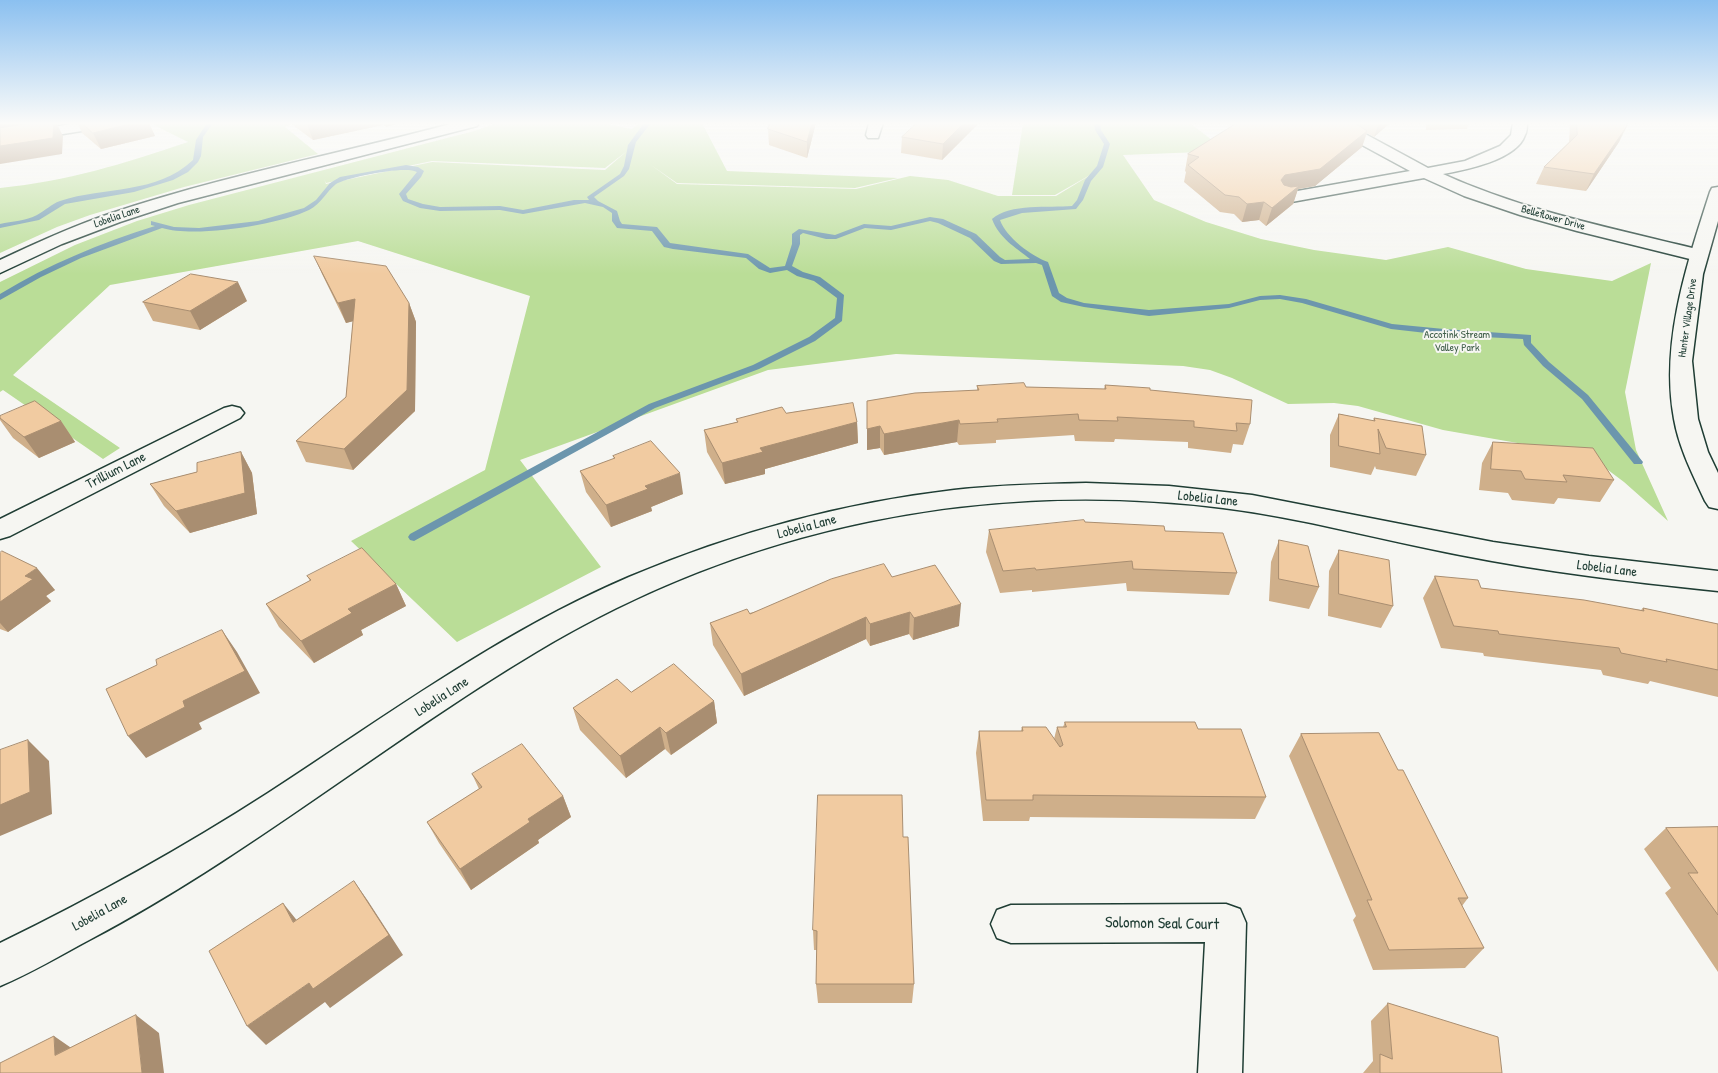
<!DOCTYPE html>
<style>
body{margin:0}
canvas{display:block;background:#f6f6f2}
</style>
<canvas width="1718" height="1073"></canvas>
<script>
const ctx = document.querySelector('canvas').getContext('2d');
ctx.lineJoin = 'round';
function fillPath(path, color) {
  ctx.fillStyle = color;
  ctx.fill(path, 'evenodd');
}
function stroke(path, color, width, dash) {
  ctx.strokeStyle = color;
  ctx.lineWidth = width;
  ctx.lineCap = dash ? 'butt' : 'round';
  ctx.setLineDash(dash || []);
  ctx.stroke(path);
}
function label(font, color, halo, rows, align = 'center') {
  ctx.font = font + ' "Patrick Hand",sans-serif';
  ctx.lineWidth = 4;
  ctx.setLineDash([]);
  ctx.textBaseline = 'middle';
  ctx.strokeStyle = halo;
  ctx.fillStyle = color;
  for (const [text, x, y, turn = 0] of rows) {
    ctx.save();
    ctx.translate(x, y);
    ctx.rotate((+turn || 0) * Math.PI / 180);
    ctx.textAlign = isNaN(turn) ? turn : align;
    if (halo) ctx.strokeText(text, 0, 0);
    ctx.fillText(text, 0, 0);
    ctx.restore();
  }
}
fillPath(new Path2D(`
 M 150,123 L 294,123 L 285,127 L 318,154 L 184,187 L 90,215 L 57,227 L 0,253 L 0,188 C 68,181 123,164 188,142 Z
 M 497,123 L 603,123 L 632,129 L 639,123 L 702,123 L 727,171 L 898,178 L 855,188 L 677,183 L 651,165 L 677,184 L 856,189 L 910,176 L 948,180 L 998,196 L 1056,196 L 1097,171 L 1055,195 L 1012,195 L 1023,123 L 1190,123 L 1226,151 L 1123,155 L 1154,200 L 1206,222 L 1261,239 L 1314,250 L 1386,260 L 1448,247 L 1526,269 L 1612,281 L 1651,263 L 1625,392 L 1636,450 L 1668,521 L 1624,482 L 1608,470 L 1581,458 L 1552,449 L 1443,430 L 1358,406 L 1334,403 L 1288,404 L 1232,378 L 1210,370 L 1183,366 L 896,354 L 768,370 L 520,460 L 601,567 L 457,642 L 351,541 L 485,470 L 530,296 L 358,241 L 110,285 L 13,375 L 120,448 L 103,459 L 3,390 L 0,392 L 0,282 L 75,245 L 137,221 L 189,205 L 474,131 ZM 627,151 L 605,170 L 432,162 L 326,184 L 324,179 L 326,183 L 432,161 L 605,168 Z`), '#badd97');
fillPath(new Path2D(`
 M 207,123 L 213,123 L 203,137 L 201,156 L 198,162 L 188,172 L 173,180 L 134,192 L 65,204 L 39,220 L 0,228 L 0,224 C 12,221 26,221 37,215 C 45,211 51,204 60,201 C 105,186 156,195 193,160 L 196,140 Z
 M 644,123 L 651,123 L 636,142 L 629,169 L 624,176 L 594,197 L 598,201 L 617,211 L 620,221 L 622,224 L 657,227 L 670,243 L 748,254 L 770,268 L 785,266 L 792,244 L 792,234 L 799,229 L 835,235 L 864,224 L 891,226 L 930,217 L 943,219 L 976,234 L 1000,257 L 1005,260 L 1030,259 C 1015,247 999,238 992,219 C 1010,203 1049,208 1072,206 L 1077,200 L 1085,180 L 1097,166 L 1104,144 L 1095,130 L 1094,123 L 1100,123 L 1101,130 L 1110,144 L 1103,167 L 1091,181 L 1083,200 L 1076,209 L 1022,213 L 1000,220 C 1006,237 1031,256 1048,262 L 1059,293 L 1067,298 L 1084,303 L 1149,310 L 1229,304 L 1260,296 L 1280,295 L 1306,299 L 1392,324 L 1444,329 L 1531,335 L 1531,343 L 1549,362 L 1588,395 L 1643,462 L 1642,464 L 1634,464 L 1582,399 L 1543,366 L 1524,345 L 1523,339 L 1444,335 L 1391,329 L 1302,303 L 1280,299 L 1260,300 L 1229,308 L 1149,316 L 1084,307 L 1061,302 L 1052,296 L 1042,265 L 1036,263 L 1001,264 L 994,261 L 970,238 L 938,223 L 930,221 L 891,230 L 865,228 L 836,239 L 826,239 L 803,233 L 800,235 L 800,244 L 792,266 L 803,272 L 820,277 L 844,295 L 842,321 L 815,341 L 759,369 L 655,408 L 414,541 L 410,540 L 408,537 L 410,534 L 649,404 L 753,365 L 809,337 L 835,318 L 837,298 L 814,281 L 797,276 L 787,270 L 770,273 L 759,269 L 746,258 L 673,249 L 664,247 L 652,231 L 617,228 L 612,221 L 612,213 L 603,207 L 585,203 L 523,214 L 500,210 L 440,211 L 420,208 L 403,201 L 399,194 L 417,172 C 407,165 347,177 336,184 C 326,192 321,204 309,210 C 278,225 195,238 162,228 L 81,258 L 41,277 L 0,300 L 0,294 C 49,264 101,243 155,226 L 151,225 L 151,221 L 174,227 L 199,228 L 258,221 L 304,208 L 316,200 L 330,183 L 340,177 L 406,165 L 418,167 L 424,171 L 421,177 L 406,194 L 408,199 L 423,204 L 440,207 L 500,206 L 523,210 L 574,200 L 589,200 L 587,197 L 620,174 L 624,166 L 628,145 Z`), '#6c96ad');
const street = new Path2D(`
 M 77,123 L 114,123 L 107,127 L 0,144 L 0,136 Z
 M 454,123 L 479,123 L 477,126 L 178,203 L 120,222 L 62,244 L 0,273 L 0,260 C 36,243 71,227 109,214 C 221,176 339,154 454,123 Z
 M 869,123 L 883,123 L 878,138 L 868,138 L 866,135 Z
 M 1327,123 L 1345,123 L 1428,168 L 1465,161 L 1500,146 L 1511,135 L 1513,123 L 1527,123 C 1527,127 1527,132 1525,135 C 1517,160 1465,170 1443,174 C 1527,212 1616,229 1705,251 L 1707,255 L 1705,259 L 1698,261 L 1577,231 L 1520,215 L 1464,196 L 1424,178 L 1286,203 L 1280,202 L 1278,198 L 1280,194 L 1286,193 L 1410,171 L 1362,145 Z
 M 232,406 L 240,408 L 244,413 L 240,418 L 10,536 L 0,539 L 0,519 L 224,408 Z
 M 1086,483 L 1169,486 L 1252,495 L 1493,542 L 1589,556 L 1718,571 L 1718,591 C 1632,582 1545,572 1460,555 C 1381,540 1303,518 1223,508 C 982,478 744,527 536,652 C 384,743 248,856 91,939 C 61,955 31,973 0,986 L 0,943 C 92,898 181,849 268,793 C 385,717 500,632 629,577 C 733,533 842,503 954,490 C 998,485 1042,484 1086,483 Z
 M 1226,904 L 1240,909 L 1246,923 L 1242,1073 L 1198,1073 L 1205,942 L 1011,943 L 997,938 L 991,924 L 997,910 L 1011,905 Z`);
const secondary = new Path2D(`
 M 1718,187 L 1718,221 L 1703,274 L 1692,361 L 1698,419 L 1708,452 L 1718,473 L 1718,509 L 1709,507 L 1705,501 C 1693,475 1679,448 1674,419 C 1660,342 1687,264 1710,192 L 1712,188 Z`);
stroke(street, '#1f3d34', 3);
stroke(secondary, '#1f3d34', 3);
fillPath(street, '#f6f6f2');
fillPath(secondary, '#f6f6f2');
fillPath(new Path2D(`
 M 78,123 L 149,123 L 155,136 L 101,149 L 82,133 Z
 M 290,123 L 400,123 L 386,127 L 383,125 L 313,140 Z
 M 816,123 L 807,158 L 769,145 L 768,129 Z
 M 917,123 L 979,123 L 942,160 L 901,153 L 902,137 Z
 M 1227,123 L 1390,123 L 1374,137 L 1367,133 L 1362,147 L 1315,186 L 1298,189 L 1293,204 L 1266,226 L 1259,220 L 1242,222 L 1234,214 L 1220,212 L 1184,182 L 1186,172 L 1185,171 L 1188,154 L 1232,126 Z
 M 1426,123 L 1469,123 L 1467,129 L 1426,130 Z
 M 1570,123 L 1626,123 L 1619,142 L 1586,191 L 1536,184 L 1544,167 L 1569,142 Z
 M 314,256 L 409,303 L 416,322 L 415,411 L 353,470 L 306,462 L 296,441 L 346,397 L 353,321 L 346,323 L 322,274 Z
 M 247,301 L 200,330 L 153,321 L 143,302 Z
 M 1105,385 L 1150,390 L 1250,424 L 1243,445 L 1233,444 L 1231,453 L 1188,448 L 1188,442 L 1115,439 L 1114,442 L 1075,441 L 1074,435 L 996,440 L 996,443 L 959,445 L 957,442 L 884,455 L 880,448 L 867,450 L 867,401 L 977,390 L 977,386 L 1104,389 Z
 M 786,413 L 857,422 L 858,443 L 765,469 L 765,474 L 725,484 L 707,452 L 704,430 L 737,422 L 736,419 Z
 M 1339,414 L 1373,421 L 1374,418 L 1426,455 L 1416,476 L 1376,469 L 1375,466 L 1371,475 L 1330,467 L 1330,435 Z
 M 0,416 L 61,421 L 75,442 L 39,458 L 13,438 L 0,420 Z
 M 1493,442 L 1614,480 L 1600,502 L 1558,498 L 1554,504 L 1512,500 L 1508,493 L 1479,490 L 1482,463 Z
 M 241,452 L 252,473 L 257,514 L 190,533 L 164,506 L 150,484 L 197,472 Z
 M 613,456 L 683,494 L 651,507 L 652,511 L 611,527 L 586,492 L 580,471 L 614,459 Z
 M 1085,522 L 1165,531 L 1237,573 L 1229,595 L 1127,591 L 1126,583 L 1032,592 L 1032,590 L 1000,593 L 986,552 L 989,530 Z
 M 1279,540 L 1319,587 L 1309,609 L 1269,601 L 1271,562 Z
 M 1339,550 L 1393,606 L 1381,628 L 1328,616 L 1329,571 Z
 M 0,553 L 55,590 L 46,596 L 51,601 L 8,632 L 0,629 Z
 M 307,576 L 396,584 L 406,606 L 361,630 L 363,635 L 314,663 L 279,627 L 266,604 L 310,581 Z
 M 1435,576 L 1481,588 L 1641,610 L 1643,608 L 1718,624 L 1718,697 L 1650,681 L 1648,684 L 1603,675 L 1601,670 L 1484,656 L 1483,653 L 1441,648 L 1423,598 Z
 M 892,577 L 959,626 L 913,640 L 909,634 L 870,646 L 866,639 L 744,696 L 713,645 L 710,623 Z
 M 631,692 L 714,701 L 717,723 L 671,755 L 665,749 L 626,778 L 580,730 L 573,708 Z
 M 1065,722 L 1198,729 L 1266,797 L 1255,819 L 1030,817 L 1029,821 L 983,821 L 976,753 L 979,731 L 1021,731 L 1022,727 L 1054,739 L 1057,727 L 1063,727 Z
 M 1301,734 L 1398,770 L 1468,898 L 1462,906 L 1484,948 L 1465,968 L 1373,970 L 1353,920 L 1356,916 L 1289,756 Z
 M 472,774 L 563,796 L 571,817 L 538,840 L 539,843 L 471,890 L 439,843 L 427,822 L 479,789 Z
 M 1718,827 L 1718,972 L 1665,893 L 1671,888 L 1644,849 L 1666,828 Z
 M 903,837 L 914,984 L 912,1003 L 818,1003 L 816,984 L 817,950 L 814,950 L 813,930 Z
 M 1388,1003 L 1502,1073 L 1363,1073 L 1373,1061 L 1371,1021 Z`), '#cfaf8a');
fillPath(new Path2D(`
 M 0,123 L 63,123 L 57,124 L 63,136 L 62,154 L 0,164 Z
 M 134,123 L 149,123 L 155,136 L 101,149 L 93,133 Z
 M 312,123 L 383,123 L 383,125 L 313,140 L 307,124 Z
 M 385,123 L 400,123 L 386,127 Z
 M 812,123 L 816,123 L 807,158 L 807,142 Z
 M 964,123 L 979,123 L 942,160 L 943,144 Z
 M 1379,123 L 1390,123 L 1374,137 Z
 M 1627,126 L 1619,142 L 1586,191 L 1594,174 Z
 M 1367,131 L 1362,147 L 1315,186 L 1298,189 L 1293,204 L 1266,226 L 1272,208 L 1280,192 L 1281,180 L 1285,175 Z
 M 1264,202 L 1259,220 L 1242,222 L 1247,204 Z
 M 238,282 L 247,301 L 200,330 L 190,311 Z
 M 355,299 L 362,319 L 346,323 L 338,303 Z
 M 409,303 L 416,322 L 415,411 L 353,470 L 344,449 Z
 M 959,420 L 957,442 L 884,455 L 884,434 Z
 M 61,421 L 75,442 L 39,458 L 24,437 Z
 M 857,422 L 858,443 L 765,469 L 765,474 L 725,484 L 722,463 L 760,448 Z
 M 880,426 L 880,448 L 867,450 L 867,429 Z
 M 241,452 L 252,473 L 257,514 L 190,533 L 176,511 Z
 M 680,473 L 683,494 L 651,507 L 652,511 L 611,527 L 606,505 L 645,486 Z
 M 37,568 L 55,590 L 46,596 L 51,601 L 8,632 L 0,623 L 0,602 L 25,576 Z
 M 396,584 L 406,606 L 361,630 L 363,635 L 314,663 L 301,641 L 348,609 Z
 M 961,604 L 959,626 L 913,640 L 914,618 Z
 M 910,612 L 909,634 L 870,646 L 870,624 Z
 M 866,617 L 866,639 L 744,696 L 741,674 Z
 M 222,630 L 237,652 L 260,693 L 199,723 L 202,729 L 146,758 L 128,736 L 183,701 Z
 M 714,701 L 717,723 L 671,755 L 666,733 Z
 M 660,727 L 665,749 L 626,778 L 620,756 Z
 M 28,740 L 49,761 L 52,814 L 0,836 L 0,805 Z
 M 563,796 L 571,817 L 538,840 L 539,843 L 471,890 L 460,869 L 528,819 Z
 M 354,881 L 368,901 L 403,955 L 330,1008 L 325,1002 L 266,1045 L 247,1026 L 309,983 Z
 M 283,903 L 299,923 L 293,922 Z
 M 136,1015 L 159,1033 L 164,1073 L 142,1073 Z
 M 54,1036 L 80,1054 L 55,1055 Z`), '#a98e71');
const building = new Path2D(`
 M 32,123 L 54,123 L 53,138 L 0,146 L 0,128 Z
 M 82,123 L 134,123 L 93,133 Z
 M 770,123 L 812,123 L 807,142 L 768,129 Z
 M 917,123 L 964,123 L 943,144 L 902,137 Z
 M 1237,123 L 1355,123 L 1367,131 L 1320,169 L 1285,175 L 1281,180 L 1284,185 L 1291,187 L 1299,186 L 1272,208 L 1264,202 L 1247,204 L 1239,197 L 1225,195 L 1188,165 L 1199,157 L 1188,154 Z
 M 1577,123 L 1626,123 L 1627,126 L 1594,174 L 1544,167 L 1577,135 Z
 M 314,256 L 386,266 L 409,303 L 407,390 L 344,449 L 296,441 L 346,397 L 355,299 L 338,303 Z
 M 191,274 L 238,282 L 190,311 L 143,302 Z
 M 1024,383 L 1026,387 L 1106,389 L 1105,385 L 1150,388 L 1150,390 L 1252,400 L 1250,424 L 1236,423 L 1237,431 L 1194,427 L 1194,421 L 1117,417 L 1118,421 L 1079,420 L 1078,414 L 997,419 L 998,422 L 960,424 L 959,420 L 884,434 L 880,426 L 867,429 L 867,401 L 915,393 L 979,390 L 977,386 Z
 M 35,401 L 61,421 L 24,437 L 0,418 L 0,416 Z
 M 853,403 L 857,422 L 760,448 L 763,452 L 722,463 L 704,430 L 738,422 L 736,419 L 782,407 L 786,413 Z
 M 1339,414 L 1375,421 L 1374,418 L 1422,426 L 1426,455 L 1386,448 L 1378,429 L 1380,454 L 1339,446 Z
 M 651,441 L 680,473 L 645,486 L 648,489 L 606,505 L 580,471 L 615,458 L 613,456 Z
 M 1493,442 L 1593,448 L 1614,480 L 1563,475 L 1567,482 L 1525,479 L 1521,471 L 1491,469 Z
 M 241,452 L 245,493 L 176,511 L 150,484 L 197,472 L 197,463 Z
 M 1084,520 L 1085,522 L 1164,526 L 1165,531 L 1223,533 L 1237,573 L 1133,569 L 1132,561 L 1036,570 L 1035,568 L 1003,571 L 989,530 Z
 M 1279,540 L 1308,546 L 1319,587 L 1279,579 Z
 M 362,548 L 396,584 L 348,609 L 352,613 L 301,641 L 266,604 L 311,580 L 307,576 Z
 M 1339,550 L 1389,560 L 1393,606 L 1339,594 Z
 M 2,551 L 37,568 L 25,576 L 33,579 L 0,602 L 0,553 Z
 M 884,564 L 892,577 L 935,565 L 961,604 L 914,618 L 910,612 L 870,624 L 866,617 L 741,674 L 710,623 L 747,609 L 750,614 L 831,579 Z
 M 1435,576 L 1478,580 L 1481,588 L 1584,600 L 1644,611 L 1643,608 L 1718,624 L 1718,670 L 1666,659 L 1667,662 L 1621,653 L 1619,648 L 1499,634 L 1498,631 L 1454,626 Z
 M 222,630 L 245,671 L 183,701 L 185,707 L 128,736 L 106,689 L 157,665 L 156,660 Z
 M 674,664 L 714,701 L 666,733 L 660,727 L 620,756 L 573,708 L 617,679 L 631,692 Z
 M 1065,722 L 1195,722 L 1198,729 L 1241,729 L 1266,797 L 1033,795 L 1033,800 L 986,800 L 979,731 L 1023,731 L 1022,727 L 1046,727 L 1060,747 L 1063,745 L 1057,727 L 1066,727 Z
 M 1379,733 L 1398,770 L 1403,770 L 1468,898 L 1458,898 L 1484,948 L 1389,950 L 1367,900 L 1372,900 L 1301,734 Z
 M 28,740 L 30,792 L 0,805 L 0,750 Z
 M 522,744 L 563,796 L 528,819 L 530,822 L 460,869 L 427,822 L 482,787 L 472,774 Z
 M 818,795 L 902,795 L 903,837 L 908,837 L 914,984 L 816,984 L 817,931 L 813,930 Z
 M 1718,827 L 1718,915 L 1688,873 L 1698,873 L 1666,828 Z
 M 354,881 L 389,935 L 313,989 L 309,983 L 247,1026 L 209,951 L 283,903 L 293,922 Z
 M 1388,1003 L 1498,1037 L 1502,1073 L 1380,1073 L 1380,1054 L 1392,1059 Z
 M 136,1015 L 142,1073 L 0,1073 L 0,1063 L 54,1036 L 55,1055 Z`);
fillPath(building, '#f1cba1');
stroke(building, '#a98e71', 1);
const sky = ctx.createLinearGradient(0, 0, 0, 274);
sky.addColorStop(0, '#8bc0f0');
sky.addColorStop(0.45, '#fbfbf9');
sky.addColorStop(1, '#fbfbf900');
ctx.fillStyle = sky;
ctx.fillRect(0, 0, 1718, 274);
label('11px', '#1f3d34', '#f6f6f2', [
 ["Lobelia Lane",117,217,-19],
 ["Belleflower Drive",1553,218,16],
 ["Hunter Village Drive",1688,318,-82]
]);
label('11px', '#3e5d48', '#f6f6f2', [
 ["Accotink Stream",1457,335],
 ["Valley Park",1457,348]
]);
label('14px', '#1f3d34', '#f6f6f2', [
 ["Trillium Lane",116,471,-27],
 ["Lobelia Lane",1208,499,6],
 ["Lobelia Lane",807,527,-15],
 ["Lobelia Lane",1607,569,7],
 ["Lobelia Lane",442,697,-33],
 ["Lobelia Lane",100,913,-29]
]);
label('16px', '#1f3d34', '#f6f6f2', [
 ["Solomon Seal Court",1162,924,1]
]);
</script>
